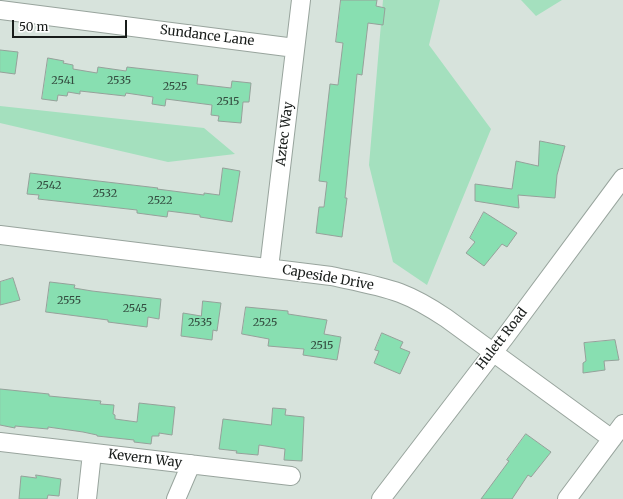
<!DOCTYPE html>
<style>
body{margin:0}
#map{position:relative;width:623px;height:499px;overflow:hidden;background:#d7e3dc;font-family:Merriweather,serif}
canvas{display:block}
.scale{position:absolute;left:12px;top:20px;width:115px;height:18px;box-sizing:border-box;border:2px solid #181c1a;border-top:0;padding-left:5px;font-size:12px;line-height:14px;white-space:nowrap;color:#181c1a;-webkit-text-stroke:3px #fff;paint-order:stroke}
</style>
<div id="map">
<canvas width="623" height="499"></canvas>
<div class="scale">50 m</div>
</div>
<script>
const ctx = document.querySelector('canvas').getContext('2d');
ctx.lineJoin = 'round';
function fillPath(path, color) {
  ctx.fillStyle = color;
  ctx.fill(path, 'evenodd');
}
function stroke(path, color, width, dash) {
  ctx.strokeStyle = color;
  ctx.lineWidth = width;
  ctx.lineCap = dash ? 'butt' : 'round';
  ctx.setLineDash(dash || []);
  ctx.stroke(path);
}
function label(font, color, halo, rows, align = 'center') {
  ctx.font = font + ' Merriweather,serif';
  ctx.lineWidth = 3;
  ctx.setLineDash([]);
  ctx.textBaseline = 'middle';
  ctx.strokeStyle = halo;
  ctx.fillStyle = color;
  for (const [text, x, y, turn = 0] of rows) {
    ctx.save();
    ctx.translate(x, y);
    ctx.rotate((+turn || 0) * Math.PI / 180);
    ctx.textAlign = isNaN(turn) ? turn : align;
    if (halo) ctx.strokeText(text, 0, 0);
    ctx.fillText(text, 0, 0);
    ctx.restore();
  }
}
fillPath(new Path2D(`
 M 383,0 L 440,0 L 429,45 L 491,129 L 427,285 L 393,262 L 369,165 Z
 M 521,0 L 562,0 L 536,16 Z
 M 0,106 L 204,128 L 235,154 L 168,162 L 0,123 Z`), '#a4e0be');
const building = new Path2D(`
 M 341,0 L 377,0 L 376,6 L 385,8 L 383,25 L 368,23 L 362,75 L 357,74 L 345,198 L 347,198 L 342,237 L 316,233 L 319,207 L 324,207 L 327,182 L 319,181 L 330,84 L 338,85 L 343,43 L 336,42 Z
 M 0,50 L 18,52 L 15,74 L 0,72 Z
 M 48,58 L 64,61 L 63,63 L 73,65 L 73,69 L 97,73 L 98,67 L 126,71 L 127,67 L 198,75 L 197,84 L 231,88 L 232,81 L 251,83 L 249,102 L 243,102 L 241,123 L 218,121 L 219,116 L 211,115 L 212,105 L 166,99 L 165,106 L 152,104 L 153,97 L 126,93 L 125,96 L 80,91 L 80,94 L 68,92 L 67,96 L 58,95 L 57,101 L 42,99 Z
 M 540,141 L 565,146 L 557,175 L 555,198 L 518,195 L 519,208 L 475,201 L 475,184 L 512,189 L 516,161 L 538,166 Z
 M 223,168 L 240,171 L 232,222 L 200,217 L 200,215 L 168,211 L 167,217 L 137,213 L 137,210 L 38,199 L 39,195 L 27,194 L 30,173 L 158,188 L 157,189 L 204,195 L 204,193 L 219,195 Z
 M 484,212 L 517,233 L 507,247 L 502,244 L 484,266 L 466,253 L 475,242 L 470,238 Z
 M 13,278 L 20,300 L 0,305 L 0,282 Z
 M 50,282 L 75,285 L 74,288 L 92,291 L 161,299 L 159,319 L 148,317 L 147,327 L 108,322 L 108,320 L 46,312 Z
 M 203,301 L 221,303 L 217,331 L 213,330 L 212,340 L 181,336 L 183,313 L 201,316 Z
 M 246,307 L 288,311 L 288,314 L 327,320 L 324,334 L 341,337 L 337,360 L 303,355 L 304,349 L 268,346 L 269,339 L 242,334 Z
 M 382,333 L 403,342 L 400,348 L 410,352 L 400,374 L 374,363 L 379,351 L 375,350 Z
 M 615,340 L 619,360 L 604,361 L 605,370 L 583,373 L 583,363 L 586,361 L 584,343 Z
 M 0,389 L 49,394 L 49,396 L 101,401 L 100,404 L 114,405 L 113,414 L 115,415 L 115,419 L 137,422 L 139,403 L 175,407 L 172,435 L 159,433 L 159,436 L 152,436 L 151,444 L 134,442 L 134,440 L 97,436 L 97,435 L 83,432 L 48,427 L 48,429 L 15,426 L 15,428 L 0,425 Z
 M 273,408 L 286,409 L 285,415 L 304,417 L 302,461 L 284,460 L 285,449 L 259,445 L 258,455 L 236,453 L 237,451 L 219,449 L 223,419 L 271,425 Z
 M 526,434 L 551,452 L 531,477 L 528,475 L 512,499 L 481,499 L 509,461 L 507,460 Z
 M 36,475 L 61,479 L 59,496 L 48,495 L 47,499 L 19,499 L 21,476 L 36,478 Z`);
fillPath(building, '#88dfb1');
stroke(building, '#95a19a', 1);
const street = new Path2D(`
 M 0,10 L 295,48
 M 0,235 L 331,276 C 354,281 378,285 400,293 C 416,299 431,308 446,318 L 612,439
 M 269,268 L 301,0
 M 0,442 L 291,476
 M 87,499 L 92,453
 M 176,499 L 191,464
 M 381,499 L 505,337 L 623,178
 M 567,499 L 623,424`);
stroke(street, '#98a49d', 20);
stroke(street, '#fff', 18);
label('11px', '#344d40', null, [
 ["2541",63,81],
 ["2535",119,81],
 ["2525",175,87],
 ["2515",228,102],
 ["2542",49,186],
 ["2532",105,194],
 ["2522",160,201],
 ["2555",69,301],
 ["2545",135,309],
 ["2535",200,323],
 ["2525",265,323],
 ["2515",322,346]
]);
label('13px', '#181c1a', '#fff', [
 ["Sundance Lane",207,36,7],
 ["Aztec Way",285,134,-83],
 ["Capeside Drive",328,278,10],
 ["Hulett Road",502,339,-52],
 ["Kevern Way",145,459,7]
]);
</script>
